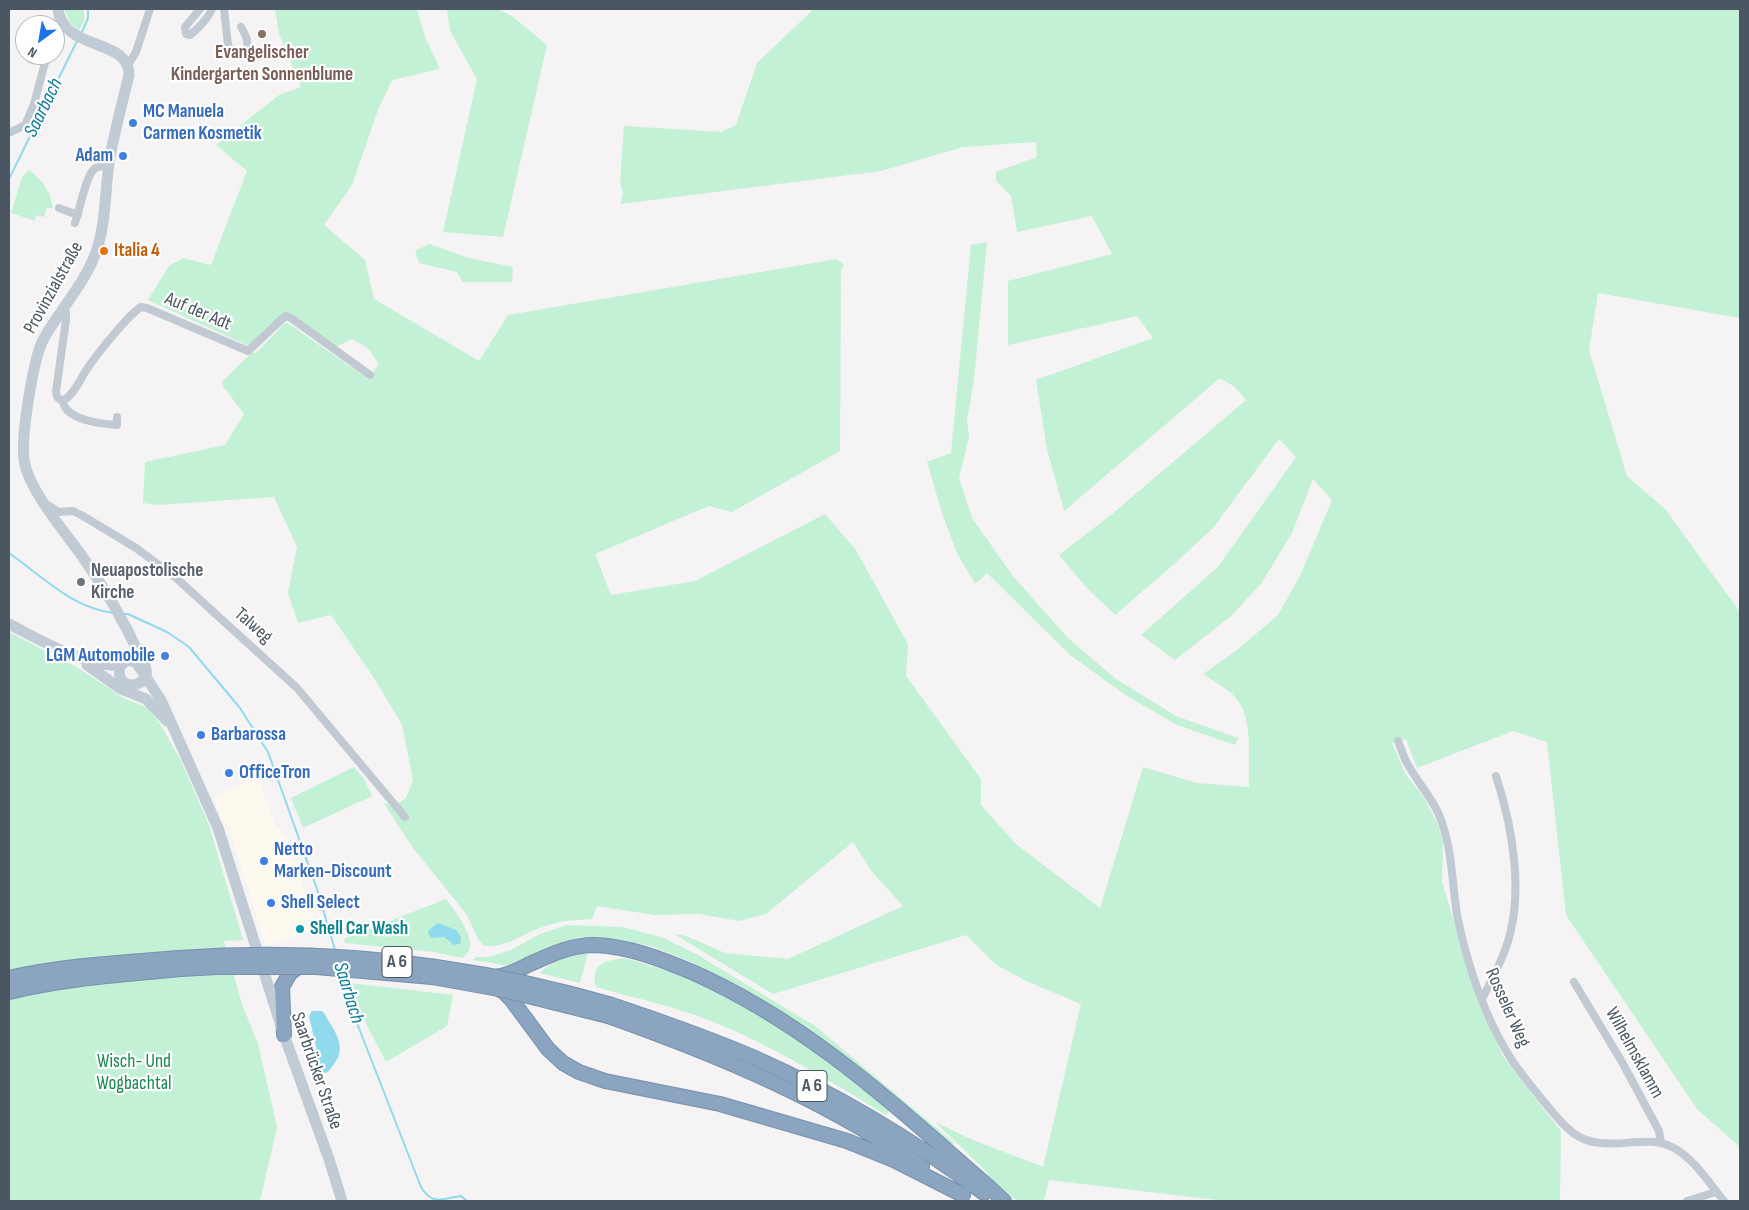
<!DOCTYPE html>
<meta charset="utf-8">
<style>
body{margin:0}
#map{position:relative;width:1749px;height:1210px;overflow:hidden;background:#f5f3f3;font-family:"Sofia Sans Condensed",sans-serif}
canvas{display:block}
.frame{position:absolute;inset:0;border:10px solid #4a5661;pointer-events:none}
.north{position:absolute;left:15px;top:15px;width:50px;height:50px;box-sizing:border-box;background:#fff;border:1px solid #b7bbc0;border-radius:50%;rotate:212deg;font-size:14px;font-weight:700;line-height:20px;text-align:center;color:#4a5661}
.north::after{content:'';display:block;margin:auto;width:18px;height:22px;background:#1a73e8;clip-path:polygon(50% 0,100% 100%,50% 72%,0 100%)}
</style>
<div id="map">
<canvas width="1749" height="1210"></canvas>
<div class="frame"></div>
<div class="north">N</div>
</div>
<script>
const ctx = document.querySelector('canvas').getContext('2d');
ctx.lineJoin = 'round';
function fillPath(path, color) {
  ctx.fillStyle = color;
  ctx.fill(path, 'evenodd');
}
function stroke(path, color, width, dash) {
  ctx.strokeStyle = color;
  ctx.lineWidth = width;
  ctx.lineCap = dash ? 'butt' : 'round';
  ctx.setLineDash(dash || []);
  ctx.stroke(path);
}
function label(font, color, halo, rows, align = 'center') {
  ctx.font = font + ' "Sofia Sans Condensed",sans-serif';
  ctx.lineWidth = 4.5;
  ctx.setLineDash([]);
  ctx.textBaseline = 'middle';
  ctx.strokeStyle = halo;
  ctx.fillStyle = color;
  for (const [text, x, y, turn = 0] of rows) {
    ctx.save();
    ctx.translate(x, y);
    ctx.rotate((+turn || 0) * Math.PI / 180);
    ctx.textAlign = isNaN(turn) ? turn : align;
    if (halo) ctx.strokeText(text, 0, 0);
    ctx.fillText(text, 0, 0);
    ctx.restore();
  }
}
fillPath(new Path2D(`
 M 258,778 L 275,825 L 287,838 L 317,930 L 266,946 L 233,841 L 213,797 Z`), '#fdf9ef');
fillPath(new Path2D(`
 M 64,9 L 84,9 L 84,21 L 79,31 L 69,21 Z
 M 275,9 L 417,9 L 425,37 L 440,69 L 392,80 L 378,110 L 352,185 L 324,225 L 365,260 L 374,299 L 479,361 L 508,315 L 837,259 L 844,265 L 841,271 L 840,451 L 732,512 L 709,506 L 595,554 L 611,595 L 695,581 L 825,514 L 856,550 L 908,644 L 906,676 L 981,779 L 981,805 L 1016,844 L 1100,908 L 1143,767 L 1196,783 L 1249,787 C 1248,760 1254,717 1235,697 C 1227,688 1213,681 1203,674 L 1237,650 L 1278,615 L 1300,576 L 1332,500 L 1313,479 L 1292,533 L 1261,584 L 1231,616 L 1175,660 L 1141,635 L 1218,567 L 1296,457 L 1279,439 L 1213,528 L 1173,565 L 1115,615 L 1086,587 L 1059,555 L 1112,514 L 1246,400 L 1235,387 L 1220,378 L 1064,511 L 1047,449 L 1036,380 L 1153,338 L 1137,316 L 1008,345 L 1008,281 L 1112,254 L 1092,216 L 1017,232 L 1011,196 L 996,181 L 996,172 L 1037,157 L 1036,142 L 963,147 L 881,171 L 620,204 L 623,194 L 620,182 L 624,126 L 721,132 L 736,125 L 757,63 L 814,9 L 1740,9 L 1740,318 L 1598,293 L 1589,350 L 1627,476 L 1665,509 L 1740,612 L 1740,1147 L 1697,1109 L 1566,915 L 1547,742 L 1513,731 L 1417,768 L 1406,739 L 1392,743 L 1405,773 L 1424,798 L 1437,823 L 1443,841 L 1442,882 L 1479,1004 L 1503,1056 L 1538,1102 L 1561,1131 L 1560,1201 L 1225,1201 L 1049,1180 L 1044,1200 L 1052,1201 L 1018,1201 L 993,1181 L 983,1168 L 935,1122 L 973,1140 L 1043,1167 L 1081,1004 L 1026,981 L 995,964 L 966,935 L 773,994 L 674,934 L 686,936 L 725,953 L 788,959 L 903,906 L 872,872 L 853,842 L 766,914 L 739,921 L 699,914 L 654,915 L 597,906 L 592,919 C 570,920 556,921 535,930 C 516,938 506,947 484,946 L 478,939 L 467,915 L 413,848 L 383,802 L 393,807 L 406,798 L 413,780 L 402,725 L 376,681 L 331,615 L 298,623 L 288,593 L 297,547 L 274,497 L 157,505 L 143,503 L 145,462 L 225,445 L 244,414 L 223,386 L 222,382 L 251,353 L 256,353 L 286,322 L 368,379 L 379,364 L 368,348 L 352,339 L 332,349 L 287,312 L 249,346 L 148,300 L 169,266 L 183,258 L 211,265 L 247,171 L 216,145 L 279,95 L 301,87 L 279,34 Z
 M 447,9 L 497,9 L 512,16 L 547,45 L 503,237 L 443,232 L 477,79 L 450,31 Z
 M 29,170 C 43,181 50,190 53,208 L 47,208 L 44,217 L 36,215 L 35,221 L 11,213 L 22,177 Z
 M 987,242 L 974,379 L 967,421 L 969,437 L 959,478 L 972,518 L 1013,576 L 1068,638 L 1116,679 L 1176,716 L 1238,738 L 1235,745 L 1177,725 L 1127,696 L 1070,655 L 987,573 L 975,584 L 957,553 L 943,516 L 927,462 L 951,453 L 971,245 Z
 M 429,244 L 469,258 L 513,267 L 512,282 L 463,282 L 457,272 L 419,263 L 415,251 Z
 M 9,632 L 78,668 L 125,699 L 148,708 L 160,724 L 180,759 L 209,825 L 243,940 L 224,941 L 242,1004 L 258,1044 L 277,1127 L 260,1201 L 9,1201 Z
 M 354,767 L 364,779 L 372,796 L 303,828 L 291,798 Z
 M 446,899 C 454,910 473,933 470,948 C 469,952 465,955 463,958 L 434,952 L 345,943 L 344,939 Z
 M 567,925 L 622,927 L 661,937 L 696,954 L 815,1026 L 954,1143 L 951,1146 L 855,1065 L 812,1031 L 766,1003 L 691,962 L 651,946 L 617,940 L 580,937 L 545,950 L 514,967 L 473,960 L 476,957 L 488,957 L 511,950 L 538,935 Z
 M 588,953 L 580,983 L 540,973 C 553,959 569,955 588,953 Z
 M 625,958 L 692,978 L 767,1019 L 833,1064 L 890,1109 L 886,1115 C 825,1078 762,1039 695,1015 C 663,1004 628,996 596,987 C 590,964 606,960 625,958 Z
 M 350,983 L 453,995 L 447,1026 L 386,1062 L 362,1016 Z`), '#c3f1d5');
fillPath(new Path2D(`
 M 438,923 L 456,930 L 461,937 L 460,944 L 454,945 L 444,937 L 432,938 L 429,935 L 428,931 Z
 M 312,1011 L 322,1011 L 324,1013 C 332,1028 347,1044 336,1061 C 333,1065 331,1070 326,1073 L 319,1071 L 317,1065 L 318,1056 L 309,1016 Z`), '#90daee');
stroke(new Path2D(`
 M 82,32 L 88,18 L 88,9
 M 9,179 L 77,41
 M 9,553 C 42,576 72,608 114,613
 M 123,614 L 128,614 L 167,632 L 189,647 L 240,708 L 268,752 L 317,889 L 335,950
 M 342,974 L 355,1018 L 421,1187 C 433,1207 443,1198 461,1196 L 467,1201`), '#90daee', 2);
const motorway = new Path2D(`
 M 494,977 C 507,976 518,970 530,964 C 550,955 570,945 594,945 C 628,946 661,959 692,972 C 809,1024 894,1105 990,1188 L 1004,1201
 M 9,978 C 64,965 122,963 179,958
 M 497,988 L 504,992 L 511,999 L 548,1049 L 563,1063 L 579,1072 L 605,1081 L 720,1104 L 847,1141 L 894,1160 L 963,1195
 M 9,992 C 65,978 123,975 180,969
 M 612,1005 C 660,1021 708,1038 755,1058 C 836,1094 913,1140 984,1193
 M 608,1016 C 718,1055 826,1100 922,1167
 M 284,1035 L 282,987 L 290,973 L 302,964`);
stroke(motorway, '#7690ad', 16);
stroke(new Path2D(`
 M 200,9 L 185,27 L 186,34 L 190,35 C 198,29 208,18 212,9
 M 224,9 L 228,45 C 231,52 234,53 242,55 C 252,48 246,35 241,27
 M 55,29 L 61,22
 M 128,65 L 136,52 L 150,9
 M 9,133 L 25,125 L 34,104 L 47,55
 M 59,208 L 78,215
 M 75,223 C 79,212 86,176 94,169 C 98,166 104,166 109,165
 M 63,307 L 66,313 L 66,320 L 56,391 C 56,397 58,399 63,401 C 75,394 81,377 89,366 C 99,352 128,315 141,307 L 147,308 L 248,351 L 282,319 L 286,316 L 291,318 L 370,375
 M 63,401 C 65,420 102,424 117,425 L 117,417
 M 48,505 L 59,512 L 73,511 L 83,516 L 136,548 L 175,577 L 297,688 L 405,817
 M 1398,741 C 1402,750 1404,760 1410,768 C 1421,787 1436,803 1442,823 C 1453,854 1452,888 1458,920 C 1468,966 1484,1014 1508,1054 C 1517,1069 1529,1083 1540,1097 C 1550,1109 1560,1123 1573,1133 C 1604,1156 1643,1132 1672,1147 C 1694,1158 1709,1183 1724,1201
 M 1574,982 L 1622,1062 L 1659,1131 L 1661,1143
 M 1482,999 C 1490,983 1499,967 1505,950 C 1525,898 1513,828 1496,776
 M 1687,1201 L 1716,1192`), '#c1cad2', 8);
stroke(new Path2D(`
 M 58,9 C 63,52 129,37 129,75 C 122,104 114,133 109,163 C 105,192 106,221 97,249 C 86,283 60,309 43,340 C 33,360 21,436 24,459 C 27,488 65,532 82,556 C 104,587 123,619 139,654 C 143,663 148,667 146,678
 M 9,624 C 44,642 80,664 120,666
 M 87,665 L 121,689 L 146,699 L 167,721
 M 146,678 C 133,691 116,685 120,666 L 127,660 L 136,662 L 161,700 L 218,828 L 284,1035 L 329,1159 L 342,1201`), '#c1cbd6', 11);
stroke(motorway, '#8ba5c1', 14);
const motorwayBridge = new Path2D(`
 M 179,958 C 325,947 471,964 612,1005
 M 180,969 L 218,967 L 316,967 L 432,977 L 504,990 L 608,1016`);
stroke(motorwayBridge, '#7690ad', 16, []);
stroke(motorwayBridge, '#8ba5c1', 14);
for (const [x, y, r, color] of [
 [262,34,5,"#8d6e63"],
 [133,123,5,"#3f7fe0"],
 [123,156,5,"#3f7fe0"],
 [104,251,5,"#e8710a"],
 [81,582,5,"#6b7280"],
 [165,656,5,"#3f7fe0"],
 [201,735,5,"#3f7fe0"],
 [229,773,5,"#3f7fe0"],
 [264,861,5,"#3f7fe0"],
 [271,903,5,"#3f7fe0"],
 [300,929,5,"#0f9aa8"]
]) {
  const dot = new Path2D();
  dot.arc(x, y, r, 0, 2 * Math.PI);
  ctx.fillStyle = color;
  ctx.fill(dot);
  stroke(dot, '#fff', 2);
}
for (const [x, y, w] of [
 [397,962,30],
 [812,1086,30]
]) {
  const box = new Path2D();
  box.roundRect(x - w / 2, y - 15.5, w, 31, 4);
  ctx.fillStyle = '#fff';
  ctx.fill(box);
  stroke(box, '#4a5661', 1);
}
label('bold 18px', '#4a5661', null, [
 ["A 6",397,962],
 ["A 6",812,1086]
]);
label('bold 19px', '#785e54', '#fff', [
 ["Evangelischer",262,53],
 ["Kindergarten Sonnenblume",262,75]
]);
label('bold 19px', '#366cbe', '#fff', [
 ["MC Manuela",143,112],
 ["Carmen Kosmetik",143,134],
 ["Adam",113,156,"right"],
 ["LGM Automobile",155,656,"right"],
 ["Barbarossa",211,735],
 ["OfficeTron",239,773],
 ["Netto",274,850],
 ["Marken-Discount",274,872],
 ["Shell Select",281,903]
], 'left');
label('bold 19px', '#c56008', '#fff', [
 ["Italia 4",114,251]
], 'left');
label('19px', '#4a5661', '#fff', [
 ["Provinzialstraße",54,288,-61],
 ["Auf der Adt",198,312,23],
 ["Talweg",253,626,41],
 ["Rosseler Weg",1507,1008,66],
 ["Wilhelmsklamm",1634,1053,61],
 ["Saarbrücker Straße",316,1071,71]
]);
label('bold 19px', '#5b616d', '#fff', [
 ["Neuapostolische",91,571],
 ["Kirche",91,593]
], 'left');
label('bold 19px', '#0d838f', '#fff', [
 ["Shell Car Wash",310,929]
], 'left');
label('19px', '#17864f', '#fff', [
 ["Wisch- Und",134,1062],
 ["Wogbachtal",134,1084]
]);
label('italic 20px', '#0c7c9b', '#fff', [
 ["Saarbach",44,108,-64],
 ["Saarbach",348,993,73]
]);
</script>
